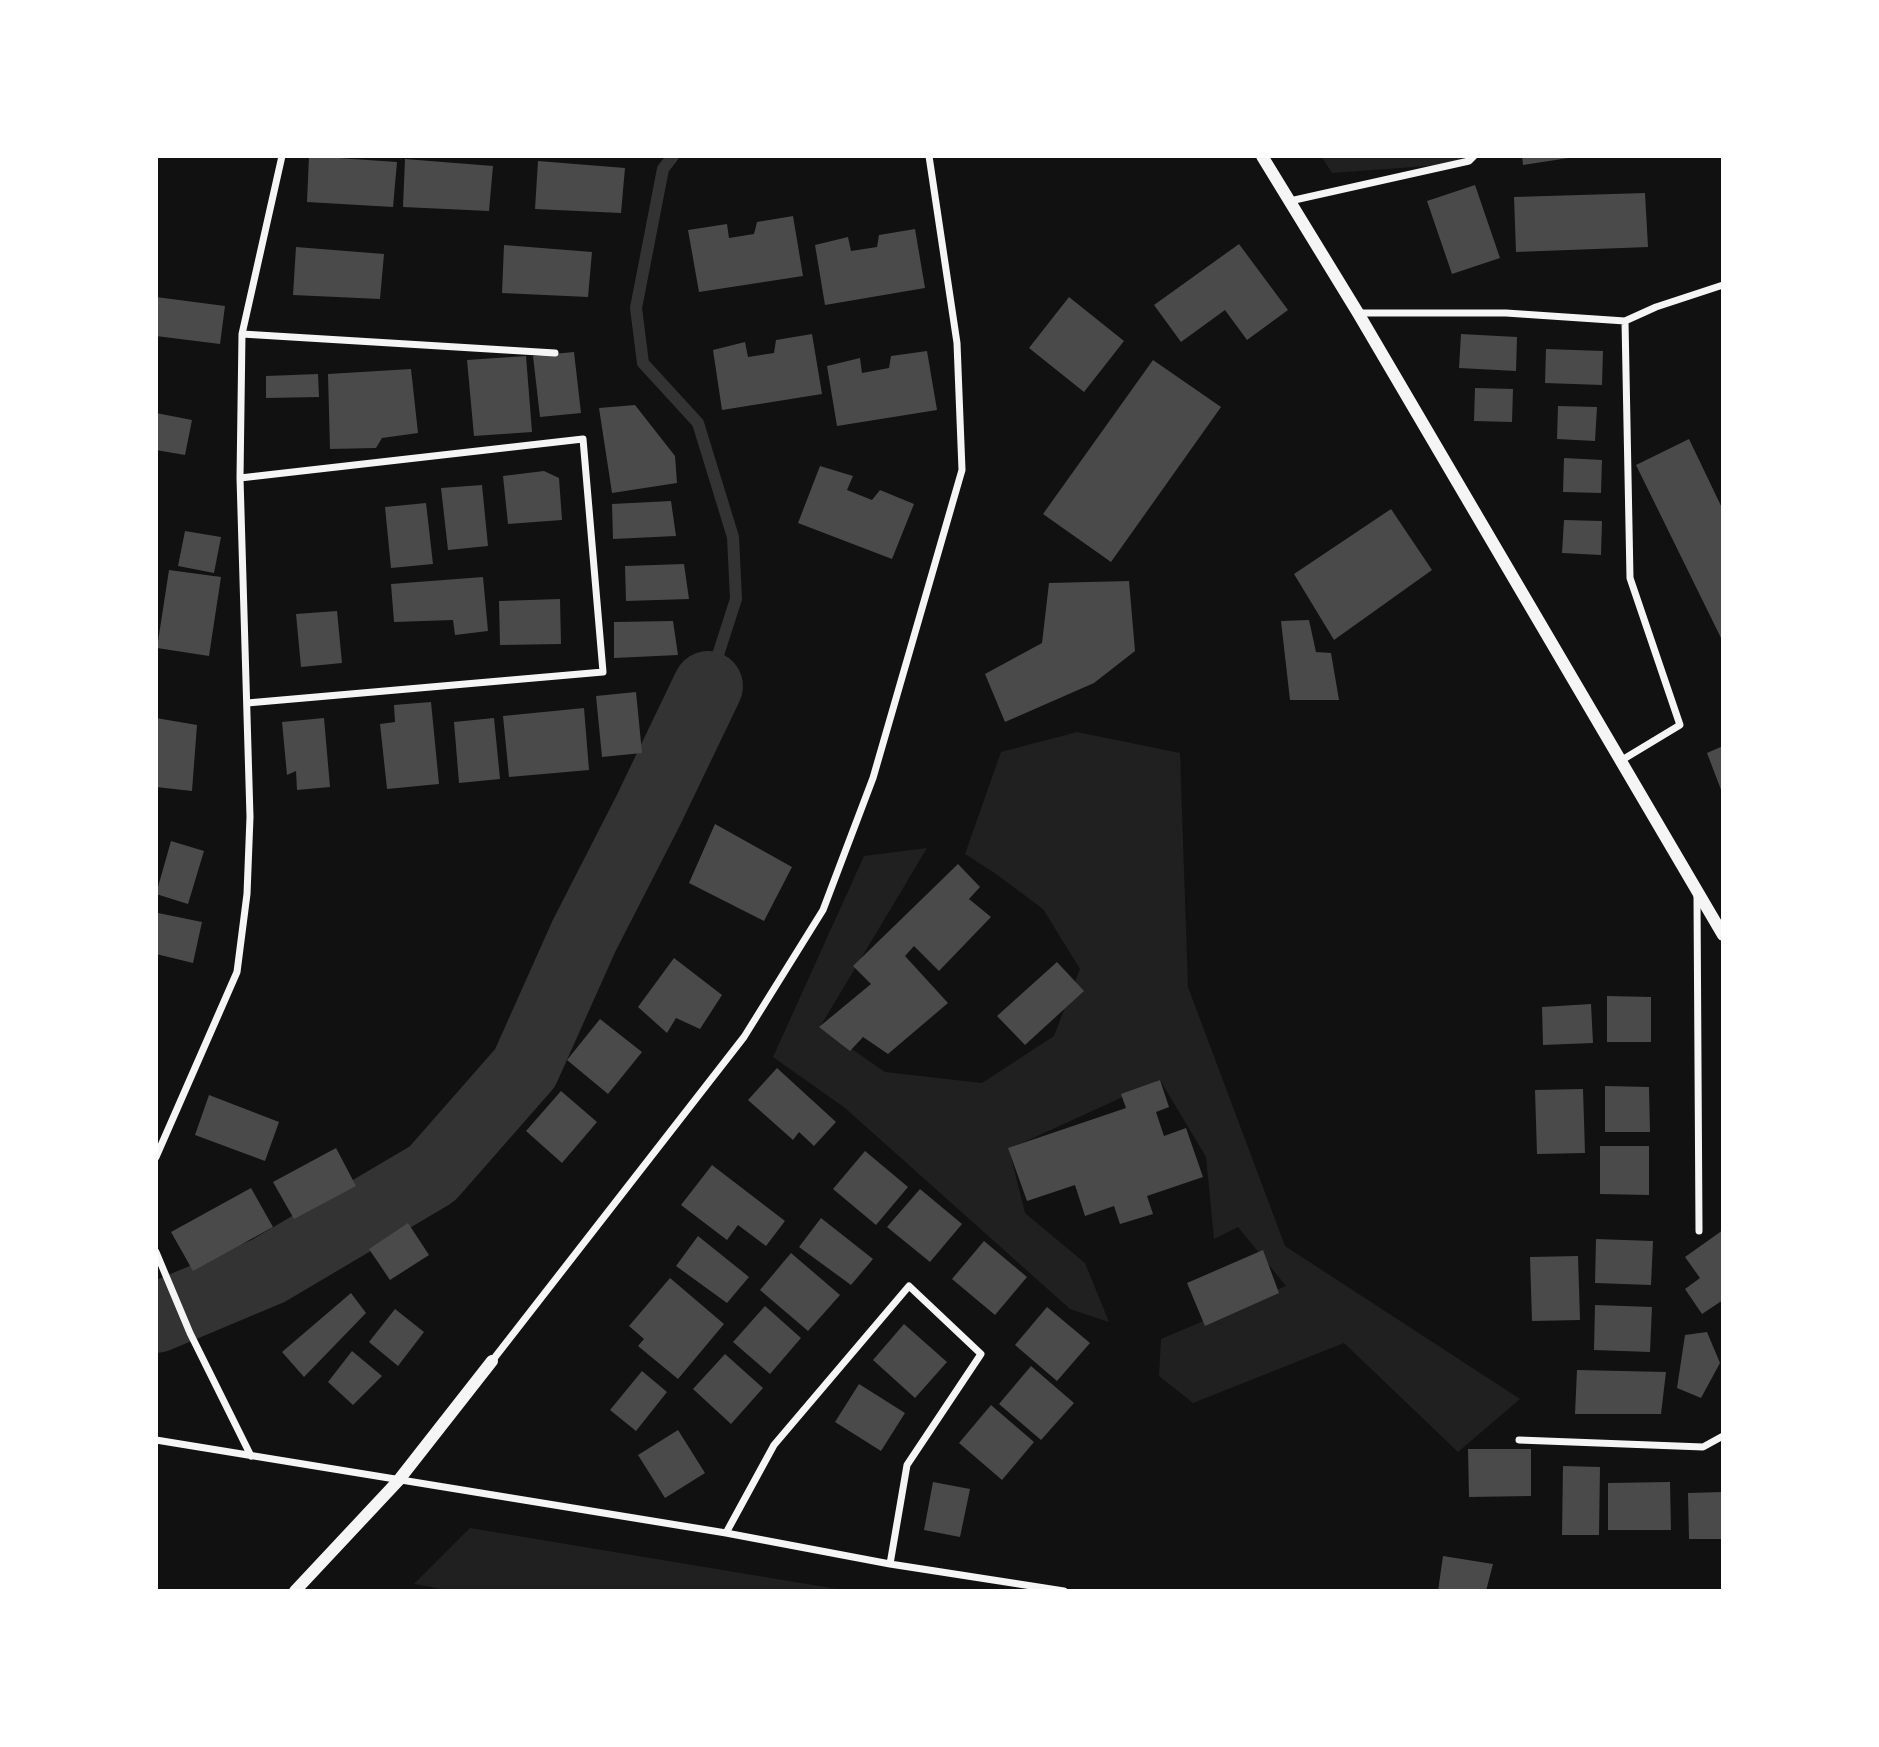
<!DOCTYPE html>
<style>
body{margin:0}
#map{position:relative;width:1879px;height:1747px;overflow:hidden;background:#111;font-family:"Alegreya Sans",sans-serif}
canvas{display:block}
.frame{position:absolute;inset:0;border:158px solid #fff;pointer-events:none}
</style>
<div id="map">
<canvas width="1879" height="1747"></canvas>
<div class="frame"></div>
</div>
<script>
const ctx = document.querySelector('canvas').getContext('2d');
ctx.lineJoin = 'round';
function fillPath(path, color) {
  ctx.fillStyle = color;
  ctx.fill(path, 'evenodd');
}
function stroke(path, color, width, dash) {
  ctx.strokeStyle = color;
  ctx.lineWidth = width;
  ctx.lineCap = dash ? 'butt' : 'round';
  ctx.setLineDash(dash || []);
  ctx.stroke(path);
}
fillPath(new Path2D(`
 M 1321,156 L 1463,156 L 1454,164 L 1332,173 Z
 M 1077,732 L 1180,753 L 1188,987 L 1285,1246 L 1520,1399 L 1458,1452 L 1344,1343 L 1193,1403 L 1159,1376 L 1161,1339 L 1286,1286 L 1238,1227 L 1214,1239 L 1206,1157 L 1160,1080 L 1009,1149 L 1025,1213 L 1085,1263 L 1109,1322 L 1070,1309 L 845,1108 L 773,1057 L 864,856 L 927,848 L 820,1027 L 885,1072 L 982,1083 L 1054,1036 L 1080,969 L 1043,909 L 996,874 L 965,854 L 1001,752 Z
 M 470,1528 L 849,1591 L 454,1591 L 414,1584 Z`), '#202020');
stroke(new Path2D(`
 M 673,156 L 663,169 L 636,308 L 643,363 L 698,423 L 733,537 L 736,599 L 708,686`), '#333', 12);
stroke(new Path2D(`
 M 156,1318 L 268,1271 L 432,1174 L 525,1068 L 584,936 L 648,811 L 708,686`), '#333', 70);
fillPath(new Path2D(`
 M 309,156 L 397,162 L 393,207 L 307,202 Z
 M 1522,156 L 1575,156 L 1575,157 L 1523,165 Z
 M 405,159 L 493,166 L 489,211 L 403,207 Z
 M 538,161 L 625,168 L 621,213 L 535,209 Z
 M 1475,185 L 1500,258 L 1452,274 L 1427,201 Z
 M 1645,193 L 1648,247 L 1516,252 L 1514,197 Z
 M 793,216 L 803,276 L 699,292 L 688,230 L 727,224 L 729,238 L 754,234 L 757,222 Z
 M 915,229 L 925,288 L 825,305 L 815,245 L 848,237 L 851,251 L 877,247 L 879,235 Z
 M 1239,244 L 1288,310 L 1247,340 L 1225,310 L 1181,342 L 1154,305 Z
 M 504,245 L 592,252 L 588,297 L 502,293 Z
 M 296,247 L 384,254 L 380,299 L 293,295 Z
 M 156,297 L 225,306 L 220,344 L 156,336 Z
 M 1069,297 L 1124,341 L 1084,392 L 1029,348 Z
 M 812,334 L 822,394 L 722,410 L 713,350 L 745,342 L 748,357 L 774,353 L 776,340 Z
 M 1461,334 L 1517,337 L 1516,371 L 1459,368 Z
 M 1546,349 L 1603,351 L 1602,385 L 1545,383 Z
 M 927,351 L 937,410 L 837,426 L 827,366 L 860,358 L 862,373 L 889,368 L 891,356 Z
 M 574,352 L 581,413 L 540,417 L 533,356 Z
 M 526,356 L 532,432 L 474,436 L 467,360 Z
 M 1153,360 L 1221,407 L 1111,562 L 1043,514 Z
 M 411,369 L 418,433 L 382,438 L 376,448 L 330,449 L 328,374 Z
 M 318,374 L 319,397 L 266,398 L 266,376 Z
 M 1475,388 L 1513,389 L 1512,422 L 1474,421 Z
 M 635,405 L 675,456 L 677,483 L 612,493 L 599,408 Z
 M 1558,406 L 1597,407 L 1595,441 L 1557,439 Z
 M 156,413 L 192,420 L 185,455 L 156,450 Z
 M 1689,439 L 1723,510 L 1723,642 L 1636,465 Z
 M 1564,458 L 1602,460 L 1601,493 L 1563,492 Z
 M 820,466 L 853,476 L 847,490 L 872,500 L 880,490 L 914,504 L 892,559 L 798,523 Z
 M 544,471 L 559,478 L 562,520 L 508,524 L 503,476 Z
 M 482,485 L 488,546 L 448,550 L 441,488 Z
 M 671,501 L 676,536 L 613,539 L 612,504 Z
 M 426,503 L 433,564 L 391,568 L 385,507 Z
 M 1391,509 L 1432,570 L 1334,640 L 1294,574 Z
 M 1564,520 L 1602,521 L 1601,555 L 1562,553 Z
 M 185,531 L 221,537 L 214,573 L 178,566 Z
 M 684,564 L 689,599 L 626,601 L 625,566 Z
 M 169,570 L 221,577 L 209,656 L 157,648 Z
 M 483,577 L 488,631 L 455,635 L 453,620 L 394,622 L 391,584 Z
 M 1129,581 L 1135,651 L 1094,683 L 1005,722 L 985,674 L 1042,643 L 1049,583 Z
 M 560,599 L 561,644 L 500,645 L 499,601 Z
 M 337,611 L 342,663 L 301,667 L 296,614 Z
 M 1309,620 L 1316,652 L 1331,653 L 1339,700 L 1290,700 L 1281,621 Z
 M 673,621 L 678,655 L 614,658 L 614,622 Z
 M 636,692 L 642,753 L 602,757 L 596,696 Z
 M 431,702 L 439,784 L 387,789 L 380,724 L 395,722 L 394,705 Z
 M 584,708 L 589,770 L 509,777 L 503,716 Z
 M 156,718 L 197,725 L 192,791 L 156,787 Z
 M 324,718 L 330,787 L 297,790 L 296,771 L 287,775 L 282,722 Z
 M 494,718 L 500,779 L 459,783 L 454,722 Z
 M 1723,746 L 1723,795 L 1707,753 Z
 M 715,824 L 792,867 L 764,921 L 689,883 Z
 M 171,841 L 204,851 L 188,904 L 156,894 Z
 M 958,864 L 980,887 L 969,899 L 991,917 L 939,971 L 914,946 L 905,956 L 948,1003 L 888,1054 L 863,1037 L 850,1051 L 819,1027 L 871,984 L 853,966 Z
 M 158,913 L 202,922 L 193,963 L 156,954 Z
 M 674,958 L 722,995 L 700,1029 L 676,1018 L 667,1033 L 638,1007 Z
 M 1057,962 L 1084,991 L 1025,1045 L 997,1016 Z
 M 1607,996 L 1651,997 L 1651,1042 L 1607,1042 Z
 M 1591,1004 L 1593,1043 L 1543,1045 L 1542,1007 Z
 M 600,1019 L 642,1052 L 608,1094 L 567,1060 Z
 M 777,1068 L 836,1122 L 814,1146 L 799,1132 L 793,1140 L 748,1100 Z
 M 1160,1080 L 1169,1107 L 1156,1112 L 1164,1136 L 1186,1128 L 1203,1177 L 1147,1196 L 1153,1214 L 1120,1224 L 1114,1206 L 1085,1216 L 1075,1185 L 1027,1201 L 1008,1148 L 1126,1108 L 1121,1094 Z
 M 1605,1086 L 1649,1087 L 1650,1132 L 1605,1132 Z
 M 1583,1089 L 1585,1153 L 1537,1154 L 1535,1090 Z
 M 561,1091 L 597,1122 L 562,1163 L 526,1131 Z
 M 209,1095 L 279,1122 L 265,1161 L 195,1135 Z
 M 1600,1146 L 1649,1146 L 1649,1195 L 1600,1194 Z
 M 336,1148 L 356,1186 L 294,1219 L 273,1182 Z
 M 865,1151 L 908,1187 L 876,1225 L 833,1189 Z
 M 712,1165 L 785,1221 L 766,1246 L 738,1225 L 727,1240 L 681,1205 Z
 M 251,1188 L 273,1227 L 193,1271 L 171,1232 Z
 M 920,1189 L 962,1224 L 930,1262 L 887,1227 Z
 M 821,1218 L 873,1259 L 851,1285 L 799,1247 Z
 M 408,1223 L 429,1255 L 390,1280 L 369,1249 Z
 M 1723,1230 L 1723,1300 L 1702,1314 L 1685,1289 L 1700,1278 L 1685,1257 Z
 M 698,1236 L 749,1277 L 727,1303 L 676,1266 Z
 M 1596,1239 L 1653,1241 L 1651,1285 L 1595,1283 Z
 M 984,1241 L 1027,1277 L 995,1315 L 952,1279 Z
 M 1263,1250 L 1279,1293 L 1205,1326 L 1187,1283 Z
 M 791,1253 L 840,1295 L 808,1331 L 760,1290 Z
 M 1578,1256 L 1580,1320 L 1532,1321 L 1530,1257 Z
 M 670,1278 L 724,1324 L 678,1379 L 638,1346 L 644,1339 L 629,1326 Z
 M 351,1293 L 366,1313 L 304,1377 L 282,1352 Z
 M 1595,1305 L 1652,1307 L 1650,1352 L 1594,1350 Z
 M 765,1306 L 801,1338 L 770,1374 L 733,1342 Z
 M 1047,1307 L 1090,1343 L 1057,1381 L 1015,1345 Z
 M 395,1309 L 424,1332 L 398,1366 L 369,1342 Z
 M 904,1324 L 947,1362 L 915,1398 L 873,1360 Z
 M 1707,1332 L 1720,1363 L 1701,1398 L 1677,1388 L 1685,1335 Z
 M 352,1351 L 382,1376 L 353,1405 L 328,1382 Z
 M 725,1354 L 763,1388 L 731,1424 L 693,1389 Z
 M 1031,1366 L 1074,1403 L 1041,1440 L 999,1404 Z
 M 1577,1370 L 1666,1372 L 1661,1414 L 1575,1414 Z
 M 642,1371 L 667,1392 L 636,1431 L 610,1410 Z
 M 859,1384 L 905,1413 L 881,1451 L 835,1422 Z
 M 991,1405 L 1034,1442 L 1002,1480 L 959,1443 Z
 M 678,1430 L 705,1473 L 665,1498 L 638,1455 Z
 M 1468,1449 L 1531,1449 L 1531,1496 L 1469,1497 Z
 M 1563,1466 L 1600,1467 L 1599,1535 L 1562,1535 Z
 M 933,1482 L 970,1489 L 960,1537 L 924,1530 Z
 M 1670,1482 L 1671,1530 L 1608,1530 L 1608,1483 Z
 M 1723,1492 L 1723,1539 L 1689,1539 L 1688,1493 Z
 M 1443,1556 L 1493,1564 L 1486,1591 L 1438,1591 Z`), '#4a4a4a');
stroke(new Path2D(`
 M 1290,201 L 1469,161 L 1474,156
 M 1358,313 L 1506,313 L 1625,321 L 1656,307 L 1723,285
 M 242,334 L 555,353
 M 240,478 L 583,439 L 603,672 L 247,703
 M 1622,760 L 1680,725 L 1630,578 L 1625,321
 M 1697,896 L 1699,1231
 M 156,1157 L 237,972 L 247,894 L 250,817 L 240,478 L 242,334 L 282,156
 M 156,1252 L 190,1333 L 251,1456
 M 492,1361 L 744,1037 L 823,910 L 873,778 L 962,470 L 957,343 L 929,156
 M 156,1440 L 726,1533 L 890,1564 L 1064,1591
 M 1519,1440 L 1703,1447 L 1723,1436
 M 726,1533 L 774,1445 L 909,1286 L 981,1354 L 907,1465 L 890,1564`), '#f5f5f5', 7);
stroke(new Path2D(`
 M 1262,156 L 1358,313 L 1723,935
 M 295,1591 L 398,1481 L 492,1361`), '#f5f5f5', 12);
</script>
